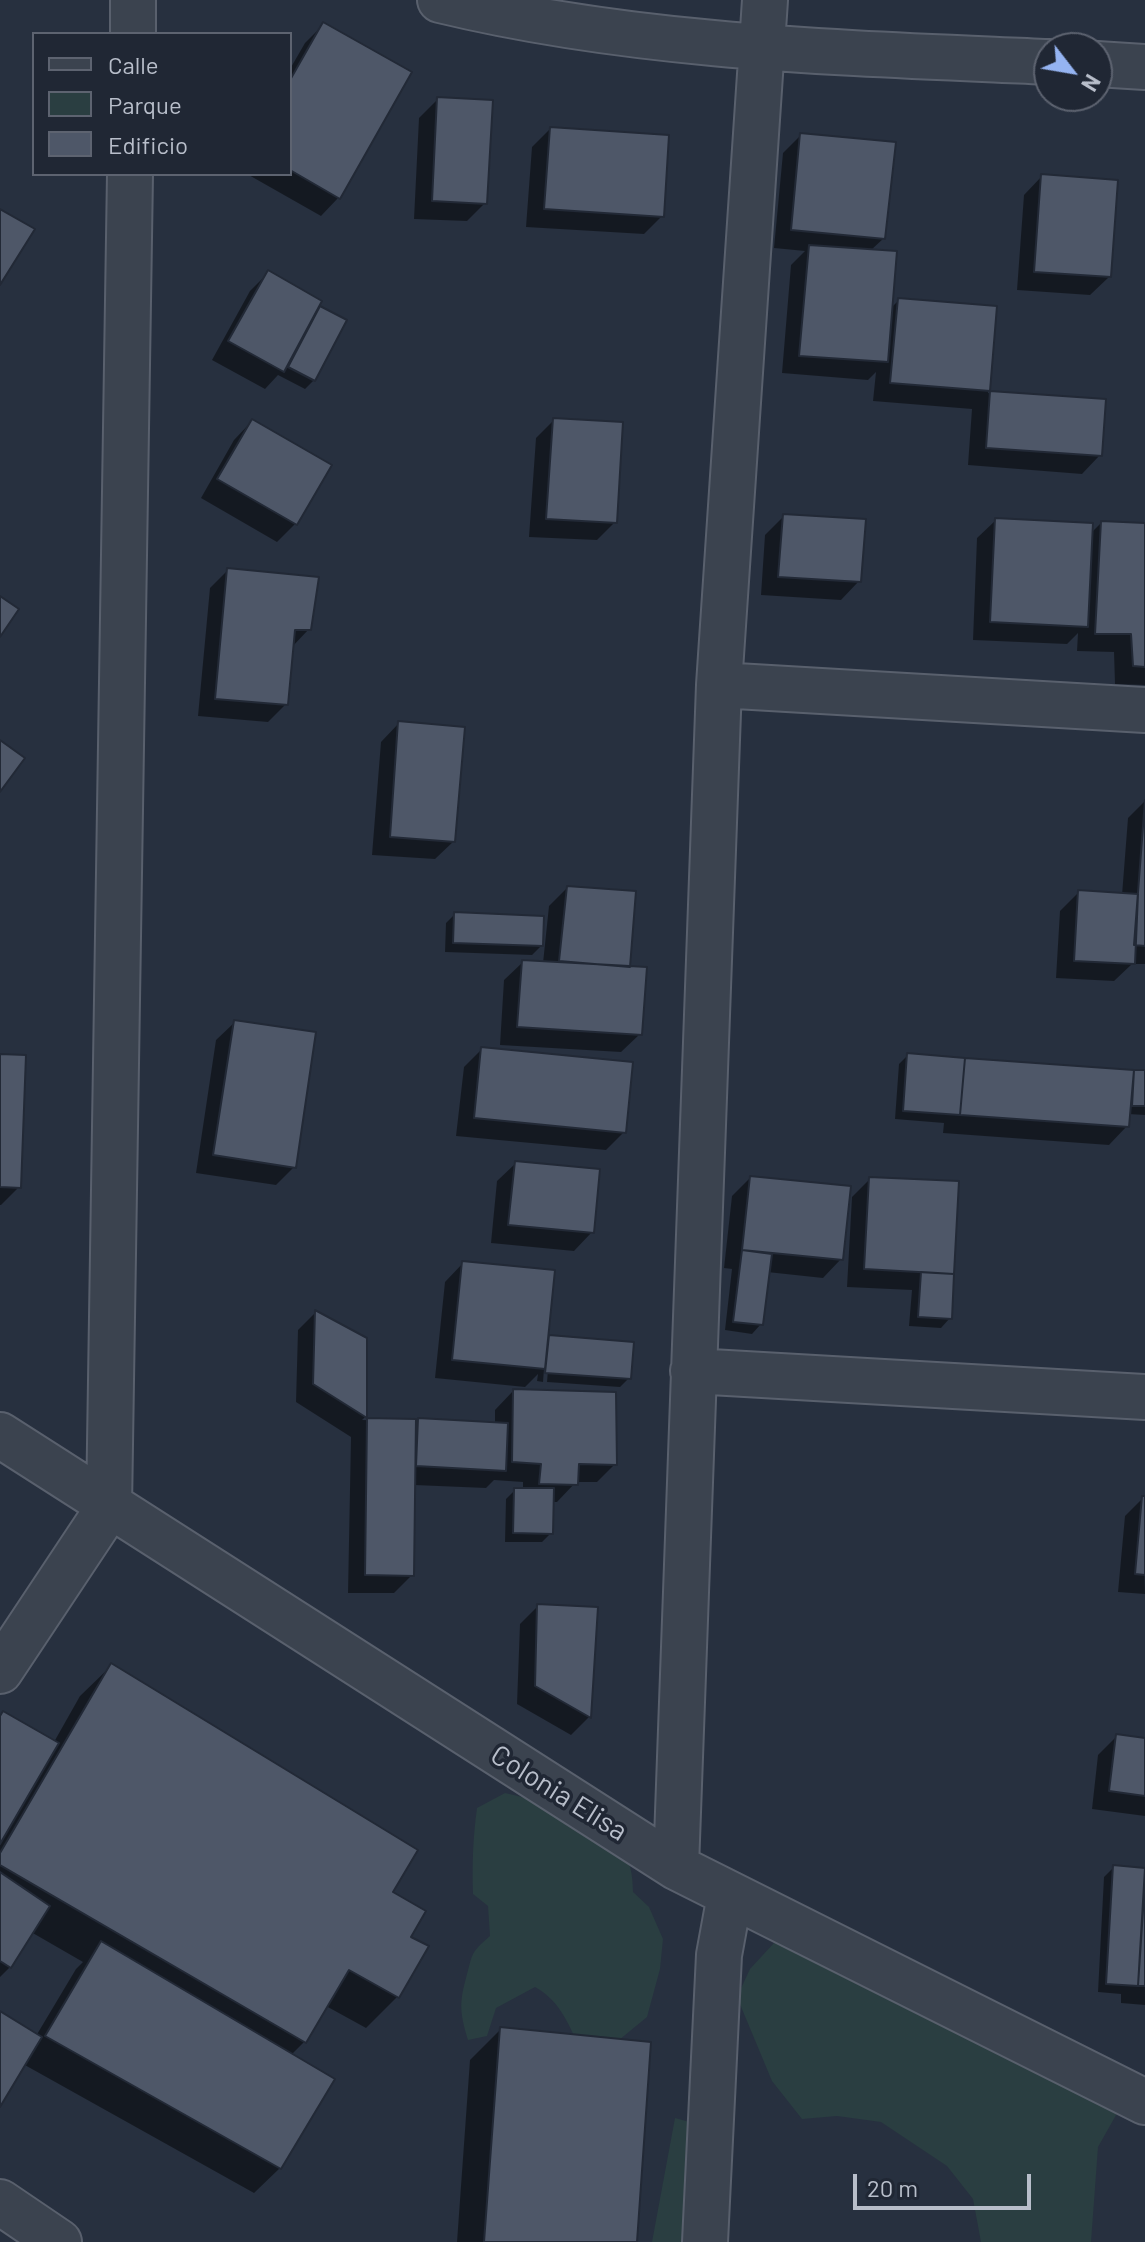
<!DOCTYPE html>
<style>
body{margin:0}
#map{position:relative;width:1145px;height:2242px;overflow:hidden;background:#27303f;font-family:Barlow,sans-serif}
canvas{display:block}
.legend{position:absolute;left:32px;top:32px;width:260px;height:144px;box-sizing:border-box;background:#202734;border:2px solid #5d6370;margin:0;padding:10px 14px;list-style:none;font-size:24px;color:#b8beca}
.legend li{display:flex;align-items:center;gap:16px;height:40px}
.legend b{width:40px;border:2px solid #5d6370}
.north{position:absolute;left:1033px;top:32px;width:80px;height:80px;box-sizing:border-box;background:#202734;border:2px solid #5d6370;border-radius:50%;rotate:121deg;font-size:22px;font-weight:700;line-height:32px;text-align:center;color:#b8beca}
.north::after{content:'';display:block;margin:auto;width:28px;height:36px;background:#95b4f2;clip-path:polygon(50% 0,100% 100%,50% 72%,0 100%)}
.scale{position:absolute;left:853px;top:2174px;width:178px;height:36px;box-sizing:border-box;border:4px solid #b8beca;border-top:0;padding-left:10px;font-size:24px;line-height:28px;white-space:nowrap;color:#b8beca;-webkit-text-stroke:6px #202734;paint-order:stroke}
</style>
<div id="map">
<canvas width="1145" height="2242"></canvas>
<ul class="legend">
<li><b style="height:10px;background:#3b434f"></b>Calle</li>
<li><b style="height:22px;background:#2a3e41"></b>Parque</li>
<li><b style="height:22px;background:#4e5768"></b>Edificio</li>
</ul>
<div class="north">N</div>
<div class="scale">20 m</div>
</div>
<script>
const ctx = document.querySelector('canvas').getContext('2d');
ctx.lineJoin = 'round';
function fillPath(path, color) {
  ctx.fillStyle = color;
  ctx.fill(path, 'evenodd');
}
function stroke(path, color, width, dash) {
  ctx.strokeStyle = color;
  ctx.lineWidth = width;
  ctx.lineCap = dash ? 'butt' : 'round';
  ctx.setLineDash(dash || []);
  ctx.stroke(path);
}
function label(font, color, halo, rows, align = 'center') {
  ctx.font = font + ' Barlow,sans-serif';
  ctx.lineWidth = 7;
  ctx.setLineDash([]);
  ctx.textBaseline = 'middle';
  ctx.strokeStyle = halo;
  ctx.fillStyle = color;
  for (const [text, x, y, turn = 0] of rows) {
    ctx.save();
    ctx.translate(x, y);
    ctx.rotate((+turn || 0) * Math.PI / 180);
    ctx.textAlign = isNaN(turn) ? turn : align;
    if (halo) ctx.strokeText(text, 0, 0);
    ctx.fillText(text, 0, 0);
    ctx.restore();
  }
}
fillPath(new Path2D(`
 M 505,1793 C 562,1807 635,1819 633,1892 L 649,1907 L 663,1939 L 660,1969 L 647,2017 L 619,2040 L 580,2048 C 567,2022 561,2002 535,1987 L 496,2008 L 487,2036 L 468,2040 C 460,2013 459,2004 466,1978 C 473,1954 469,1954 490,1936 L 488,1906 L 473,1894 C 472,1865 473,1837 477,1808 Z
 M 774,1943 L 813,1947 L 1120,2108 L 1098,2147 L 1091,2242 L 981,2242 L 973,2199 L 947,2166 L 881,2122 L 837,2116 L 802,2119 L 772,2081 L 737,1997 L 750,1969 Z
 M 675,2118 L 715,2129 L 704,2242 L 652,2242 Z`), '#2a3e41');
fillPath(new Path2D(`
 M 323,25 L 339,197 L 321,216 L 247,174 L 290,174 L 290,69 L 305,43 Z
 M 438,99 L 485,203 L 467,221 L 414,219 L 419,118 Z
 M 550,129 L 662,216 L 644,234 L 526,227 L 532,147 Z
 M 801,135 L 884,238 L 870,251 L 891,308 L 899,300 L 995,308 L 988,393 L 1104,401 L 1100,455 L 1082,474 L 968,465 L 972,409 L 873,401 L 876,372 L 868,380 L 782,373 L 791,265 L 805,251 L 774,248 L 783,153 Z
 M 1042,176 L 1109,277 L 1090,295 L 1017,290 L 1024,195 Z
 M 268,273 L 313,316 L 321,309 L 314,380 L 305,389 L 278,375 L 265,389 L 212,360 L 250,291 Z
 M 554,420 L 615,522 L 597,540 L 529,537 L 536,438 Z
 M 252,421 L 295,524 L 277,542 L 201,498 L 234,440 Z
 M 784,516 L 859,581 L 841,600 L 761,595 L 765,535 Z
 M 996,520 L 1090,534 L 1101,523 L 1145,525 L 1145,685 L 1115,684 L 1114,652 L 1077,651 L 1078,633 L 1067,644 L 973,640 L 977,538 Z
 M 228,570 L 309,629 L 292,647 L 286,704 L 268,722 L 198,716 L 210,588 Z
 M 399,723 L 454,841 L 435,859 L 372,855 L 381,742 Z
 M 1145,801 L 1145,964 L 1132,964 L 1114,981 L 1056,978 L 1060,911 L 1079,892 L 1122,895 L 1128,818 Z
 M 567,888 L 628,969 L 640,1034 L 621,1052 L 500,1045 L 504,980 L 523,962 L 543,963 L 549,906 Z
 M 455,914 L 541,946 L 532,955 L 445,952 L 446,923 Z
 M 235,1022 L 294,1167 L 276,1185 L 196,1173 L 216,1040 Z
 M 482,1049 L 624,1132 L 606,1150 L 456,1136 L 464,1067 Z
 M 908,1055 L 1145,1072 L 1145,1115 L 1128,1114 L 1127,1126 L 1109,1145 L 943,1133 L 944,1123 L 895,1119 L 899,1064 Z
 M 0,1056 L 19,1187 L 1,1205 L 0,1205 Z
 M 516,1163 L 592,1232 L 574,1251 L 491,1243 L 497,1181 Z
 M 750,1178 L 841,1259 L 823,1278 L 767,1272 L 761,1324 L 752,1334 L 725,1330 L 732,1269 L 724,1268 L 732,1196 Z
 M 870,1179 L 950,1318 L 941,1328 L 909,1326 L 912,1290 L 847,1287 L 852,1197 Z
 M 463,1263 L 546,1337 L 632,1343 L 629,1378 L 620,1387 L 547,1382 L 550,1344 L 546,1344 L 543,1382 L 537,1381 L 538,1374 L 525,1387 L 435,1378 L 445,1282 Z
 M 315,1313 L 365,1339 L 365,1417 L 362,1420 L 414,1421 L 414,1425 L 419,1420 L 495,1424 L 495,1410 L 513,1391 L 615,1464 L 597,1482 L 576,1482 L 557,1502 L 552,1502 L 551,1533 L 542,1542 L 505,1542 L 506,1499 L 515,1490 L 523,1490 L 523,1482 L 494,1480 L 486,1488 L 414,1485 L 412,1575 L 394,1593 L 348,1593 L 351,1437 L 296,1402 L 298,1330 Z
 M 1143,1498 L 1145,1594 L 1118,1592 L 1125,1516 Z
 M 538,1606 L 589,1717 L 571,1735 L 517,1704 L 520,1624 Z
 M 111,1666 L 390,1892 L 409,1938 L 426,1947 L 397,1997 L 366,2028 L 326,2006 L 304,2042 L 291,2055 L 280,2168 L 254,2193 L 23,2064 L 0,2103 L 0,2014 L 36,2036 L 76,1969 L 83,1962 L 31,1932 L 10,1967 L 0,1977 L 0,1717 L 54,1742 L 80,1696 Z
 M 1117,1736 L 1145,1740 L 1145,1816 L 1092,1809 L 1098,1755 Z
 M 1114,1867 L 1145,1870 L 1145,2005 L 1121,2003 L 1121,1994 L 1098,1992 L 1104,1877 Z
 M 501,2029 L 635,2242 L 457,2242 L 470,2060 Z`), '#0007');
const building = new Path2D(`
 M 323,22 L 412,72 L 340,199 L 290,170 L 290,80 Z
 M 437,97 L 493,100 L 487,204 L 432,201 Z
 M 550,127 L 669,135 L 664,217 L 544,209 Z
 M 800,133 L 896,142 L 885,239 L 791,230 Z
 M 1041,174 L 1118,180 L 1111,277 L 1034,272 Z
 M 0,209 L 35,229 L 0,285 Z
 M 809,245 L 897,251 L 888,362 L 799,356 Z
 M 268,270 L 322,301 L 284,372 L 228,341 Z
 M 898,298 L 997,306 L 990,391 L 890,383 Z
 M 320,306 L 347,320 L 315,381 L 288,367 Z
 M 990,391 L 1106,399 L 1102,456 L 986,448 Z
 M 553,418 L 623,422 L 617,523 L 546,519 Z
 M 252,419 L 332,465 L 297,525 L 217,479 Z
 M 783,514 L 866,519 L 861,582 L 778,577 Z
 M 995,518 L 1093,523 L 1088,627 L 990,622 Z
 M 1101,521 L 1145,523 L 1145,667 L 1133,666 L 1131,634 L 1095,634 Z
 M 227,568 L 319,577 L 311,630 L 295,630 L 288,705 L 215,699 Z
 M 0,596 L 19,609 L 0,637 Z
 M 398,721 L 465,727 L 455,842 L 390,837 Z
 M 0,740 L 25,758 L 0,792 Z
 M 1145,800 L 1145,946 L 1134,945 Z
 M 567,886 L 636,891 L 630,967 L 559,961 Z
 M 1078,890 L 1138,894 L 1135,964 L 1074,961 Z
 M 454,912 L 544,916 L 543,946 L 453,943 Z
 M 522,960 L 647,967 L 642,1035 L 517,1027 Z
 M 234,1020 L 316,1032 L 296,1168 L 213,1155 Z
 M 481,1047 L 633,1062 L 626,1133 L 474,1118 Z
 M 907,1053 L 965,1058 L 960,1115 L 903,1111 Z
 M 0,1054 L 26,1055 L 21,1188 L 0,1187 Z
 M 965,1058 L 1134,1070 L 1129,1127 L 960,1115 Z
 M 1134,1070 L 1145,1070 L 1145,1106 L 1132,1106 Z
 M 515,1161 L 600,1169 L 594,1233 L 508,1225 Z
 M 750,1176 L 851,1186 L 843,1260 L 742,1250 Z
 M 869,1177 L 959,1181 L 954,1274 L 864,1269 Z
 M 742,1250 L 772,1254 L 763,1325 L 733,1322 Z
 M 462,1261 L 555,1270 L 545,1369 L 452,1360 Z
 M 921,1272 L 954,1274 L 952,1319 L 918,1317 Z
 M 315,1310 L 367,1338 L 367,1418 L 313,1384 Z
 M 549,1335 L 634,1342 L 631,1379 L 545,1373 Z
 M 513,1389 L 616,1392 L 617,1465 L 579,1464 L 578,1485 L 539,1484 L 541,1464 L 512,1462 Z
 M 367,1418 L 416,1419 L 414,1576 L 365,1575 Z
 M 418,1418 L 508,1423 L 506,1471 L 416,1466 Z
 M 514,1488 L 554,1488 L 553,1534 L 513,1533 Z
 M 1142,1496 L 1145,1496 L 1145,1575 L 1135,1574 Z
 M 537,1604 L 598,1607 L 591,1718 L 535,1686 Z
 M 111,1663 L 418,1850 L 393,1892 L 426,1911 L 411,1937 L 429,1946 L 399,1998 L 349,1970 L 306,2043 L 0,1865 L 0,1853 Z
 M 3,1711 L 59,1743 L 0,1844 L 0,1716 Z
 M 1116,1734 L 1145,1738 L 1145,1796 L 1109,1791 Z
 M 1113,1865 L 1145,1868 L 1138,1986 L 1106,1984 Z
 M 0,1872 L 50,1906 L 11,1968 L 0,1961 Z
 M 1145,1880 L 1145,1986 L 1138,1986 Z
 M 101,1941 L 335,2079 L 281,2169 L 45,2036 Z
 M 0,2011 L 42,2037 L 0,2107 Z
 M 500,2027 L 651,2042 L 637,2242 L 484,2242 Z`);
fillPath(building, '#4e5768');
stroke(building, '#222936', 2);
const minor = new Path2D(`
 M 440,0 C 638,48 847,53 1049,62
 M 133,34 L 133,0
 M 1097,64 L 1145,67
 M 719,685 L 1145,710
 M 693,1371 L 1145,1397
 M 0,1435 L 676,1867 L 1145,2102
 M 0,1671 L 109,1507 L 130,174
 M 676,1867 L 719,685 L 765,0
 M 0,2202 L 59,2242
 M 705,2242 L 719,1955 L 730,1895`);
stroke(minor, '#59606d', 48);
stroke(minor, '#3b434f', 44);
label('28px', '#b8beca', '#202734', [
 ["Colonia Elisa",559,1793,32]
]);
</script>
